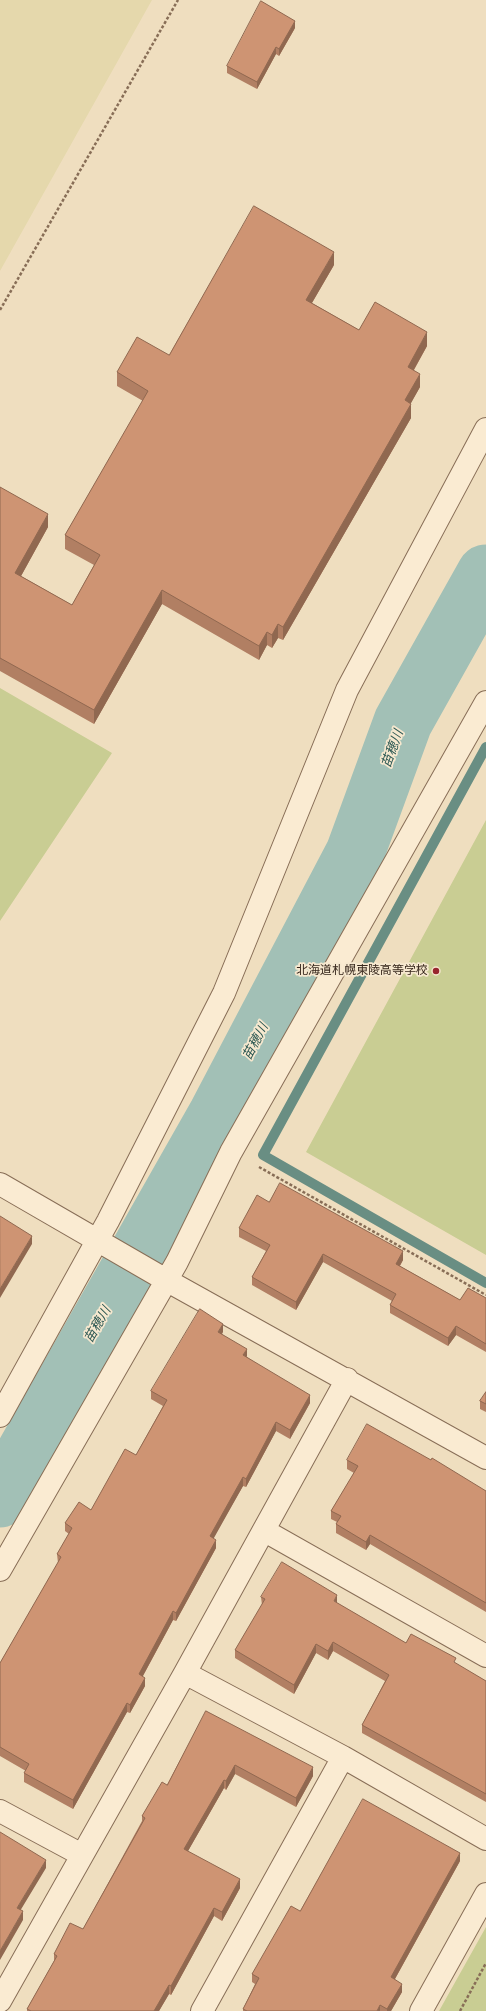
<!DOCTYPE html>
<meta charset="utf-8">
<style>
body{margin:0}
canvas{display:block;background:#efdebf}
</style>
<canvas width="486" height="2011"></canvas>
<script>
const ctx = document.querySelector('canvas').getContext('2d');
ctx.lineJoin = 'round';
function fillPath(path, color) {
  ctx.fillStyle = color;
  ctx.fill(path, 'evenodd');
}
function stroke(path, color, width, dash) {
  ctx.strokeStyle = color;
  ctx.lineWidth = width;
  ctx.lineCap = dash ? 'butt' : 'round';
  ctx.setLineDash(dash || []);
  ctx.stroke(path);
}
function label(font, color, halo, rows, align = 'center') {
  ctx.font = font + ' "Times New Roman","Noto Sans JP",serif';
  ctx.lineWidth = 3.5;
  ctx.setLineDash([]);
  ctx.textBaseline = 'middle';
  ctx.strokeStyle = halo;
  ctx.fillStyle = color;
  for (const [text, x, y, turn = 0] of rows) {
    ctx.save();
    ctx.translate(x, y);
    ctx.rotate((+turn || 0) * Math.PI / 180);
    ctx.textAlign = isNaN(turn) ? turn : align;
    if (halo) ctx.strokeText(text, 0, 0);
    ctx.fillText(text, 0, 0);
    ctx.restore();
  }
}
fillPath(new Path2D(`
 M 0,0 L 152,0 L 0,271 Z`), '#e5d8ac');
fillPath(new Path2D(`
 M 0,688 L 112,753 L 0,921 Z
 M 486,820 L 486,1255 L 306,1152 Z
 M 486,1927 L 486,2011 L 439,2011 Z`), '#c9cd93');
stroke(new Path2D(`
 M 486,747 L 263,1155 L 486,1283`), '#698e83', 10);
stroke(new Path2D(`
 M 0,1498 L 218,1114 L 355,853 L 403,722 L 486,574`), '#a2c0b6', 59);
const minor = new Path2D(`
 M 0,1184 L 166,1280 L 486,1458
 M 0,1416 L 108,1221 L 224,993 L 347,690 L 486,429
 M 265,1531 L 486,1656
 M 0,1570 L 177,1262 L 231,1152 L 486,702
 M 185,1673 L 343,1757 L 486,1839
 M 0,1811 L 82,1855
 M 0,2001 L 185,1673 L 347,1379
 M 202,2011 L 343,1757
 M 421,2011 L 486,1894`);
stroke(minor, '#886e57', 24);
stroke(new Path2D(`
 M 0,310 L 178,0
 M 259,1167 L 486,1295
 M 460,2011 L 486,1963`), '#886e57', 2.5, [3, 2]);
stroke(minor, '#faebd2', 22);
fillPath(new Path2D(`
 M 295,28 L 279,56 L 276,54 L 257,89 L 227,73 L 227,66 Z
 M 334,265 L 312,303 L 359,330 L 427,346 L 414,370 L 420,387 L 410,404 L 411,418 L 283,640 L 278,638 L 272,648 L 267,645 L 259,660 L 162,604 L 94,724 L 0,671 L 0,487 L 48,527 L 21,576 L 72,605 L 94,565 L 65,549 L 65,535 L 143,401 L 117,386 L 117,372 L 169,355 Z
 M 269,1202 L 403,1260 L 400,1266 L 460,1300 L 486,1298 L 486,1352 L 456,1335 L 448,1346 L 390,1313 L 390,1305 L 392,1301 L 323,1262 L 296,1310 L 252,1285 L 252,1277 L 266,1251 L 239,1237 L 239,1228 Z
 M 223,1332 L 222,1334 L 247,1357 L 310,1403 L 290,1439 L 276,1431 L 246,1487 L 243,1486 L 213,1538 L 216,1548 L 176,1621 L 173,1620 L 143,1676 L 145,1686 L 130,1713 L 127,1712 L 73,1809 L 24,1782 L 24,1773 L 26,1771 L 0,1756 L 0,1663 L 58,1563 L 57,1554 L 69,1534 L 65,1531 L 65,1523 L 91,1510 L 136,1455 L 163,1406 L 151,1399 L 151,1391 Z
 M 486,1392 L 486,1412 L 480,1409 L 480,1401 Z
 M 347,1460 L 486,1491 L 486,1612 L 370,1544 L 366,1550 L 336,1533 L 336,1524 L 337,1522 L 331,1519 L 331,1511 L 354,1473 L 347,1469 Z
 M 261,1597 L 337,1603 L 406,1643 L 456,1664 L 486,1681 L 486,1802 L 362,1733 L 362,1725 L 385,1681 L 333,1651 L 328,1660 L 316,1653 L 294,1694 L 235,1658 L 235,1650 L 262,1605 Z
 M 206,1711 L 313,1776 L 296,1807 L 235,1774 L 226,1790 L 224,1788 L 188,1851 L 240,1888 L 222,1921 L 214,1916 L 171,1995 L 169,1994 L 159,2011 L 27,2011 L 27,2009 L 54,1961 L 54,1954 L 83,1929 L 142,1821 L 142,1816 L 167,1785 Z
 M 460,1861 L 395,1979 L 402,1992 L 391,2011 L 243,2011 L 243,2009 L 255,1984 L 252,1982 L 252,1974 L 300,1911 Z`), '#b17f63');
fillPath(new Path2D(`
 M 295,21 L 295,28 L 279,56 L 279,49 Z
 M 276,47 L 276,54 L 257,89 L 257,82 Z
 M 334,252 L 334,265 L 306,313 L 306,300 Z
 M 427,332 L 427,346 L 408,380 L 408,367 Z
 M 420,374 L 420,387 L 405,414 L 405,400 Z
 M 411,404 L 411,418 L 283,640 L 283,627 Z
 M 48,514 L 48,527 L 15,587 L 15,573 Z
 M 162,590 L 162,604 L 94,724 L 94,710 Z
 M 278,624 L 278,638 L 272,648 L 272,635 Z
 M 267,632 L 267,645 L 259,660 L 259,646 Z
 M 32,1236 L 32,1244 L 0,1298 L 0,1289 Z
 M 403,1251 L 403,1260 L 396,1272 L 396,1264 Z
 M 323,1254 L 323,1262 L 296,1310 L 296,1302 Z
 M 223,1324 L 223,1332 L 218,1340 L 218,1332 Z
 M 456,1326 L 456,1335 L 448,1346 L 448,1338 Z
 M 247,1349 L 247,1357 L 243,1355 Z
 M 310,1395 L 310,1403 L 290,1439 L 290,1430 Z
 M 276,1422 L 276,1431 L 246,1487 L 246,1479 Z
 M 243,1477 L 243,1486 L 210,1545 L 210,1536 Z
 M 370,1535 L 370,1544 L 366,1550 L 366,1542 Z
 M 216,1540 L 216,1548 L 176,1621 L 176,1613 Z
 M 337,1595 L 337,1603 L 334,1601 Z
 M 173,1611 L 173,1620 L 139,1683 L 139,1674 Z
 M 333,1642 L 333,1651 L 328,1660 L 328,1651 Z
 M 316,1644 L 316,1653 L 294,1694 L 294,1685 Z
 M 145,1678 L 145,1686 L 130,1713 L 130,1705 Z
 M 127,1703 L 127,1712 L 73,1809 L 73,1800 Z
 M 235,1765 L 235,1774 L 226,1790 L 226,1781 Z
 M 313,1767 L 313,1776 L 296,1807 L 296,1798 Z
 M 224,1780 L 224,1788 L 184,1858 L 184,1849 Z
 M 460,1853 L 460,1861 L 391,1986 L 391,1977 Z
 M 46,1860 L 46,1868 L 17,1916 L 17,1908 Z
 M 240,1879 L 240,1888 L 222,1921 L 222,1912 Z
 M 214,1908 L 214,1916 L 171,1995 L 171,1986 Z
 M 23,1911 L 23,1920 L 0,1960 L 0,1951 Z
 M 402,1984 L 402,1992 L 391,2011 L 387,2011 L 387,2009 Z
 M 169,1985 L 169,1994 L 159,2011 L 154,2011 Z
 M 380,2005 L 380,2011 L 377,2011 Z`), '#906850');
const building = new Path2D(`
 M 261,1 L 295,21 L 279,49 L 276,47 L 257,82 L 227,66 Z
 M 254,206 L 334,252 L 306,300 L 359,330 L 375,302 L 427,332 L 408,367 L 420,374 L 405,400 L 411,404 L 283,627 L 278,624 L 272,635 L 267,632 L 259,646 L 162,590 L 94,710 L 0,658 L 0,487 L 48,514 L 15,573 L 72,605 L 100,555 L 65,535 L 148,391 L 117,372 L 137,337 L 169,355 Z
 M 280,1183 L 403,1251 L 396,1264 L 460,1300 L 468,1288 L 486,1298 L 486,1344 L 456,1326 L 448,1338 L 390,1305 L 396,1294 L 323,1254 L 296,1302 L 252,1277 L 270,1245 L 239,1228 L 257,1195 L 269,1202 Z
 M 0,1216 L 32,1236 L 0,1289 Z
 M 200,1309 L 223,1324 L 218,1332 L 247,1349 L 243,1355 L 310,1395 L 290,1430 L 276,1422 L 246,1479 L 243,1477 L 210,1536 L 216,1540 L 176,1613 L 173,1611 L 139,1674 L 145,1678 L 130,1705 L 127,1703 L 73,1800 L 24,1773 L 29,1764 L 0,1747 L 0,1663 L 61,1557 L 57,1554 L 72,1528 L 65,1523 L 79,1502 L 91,1510 L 125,1449 L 136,1455 L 167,1400 L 151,1391 Z
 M 486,1392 L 486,1404 L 480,1401 Z
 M 367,1424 L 431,1460 L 432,1458 L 486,1491 L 486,1603 L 370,1535 L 366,1542 L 336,1524 L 341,1516 L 331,1511 L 358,1466 L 347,1460 Z
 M 282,1562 L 337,1595 L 334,1601 L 406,1643 L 411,1634 L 456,1658 L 454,1662 L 486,1681 L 486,1794 L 362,1725 L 389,1675 L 333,1642 L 328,1651 L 316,1644 L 294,1685 L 235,1650 L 265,1599 L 261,1597 Z
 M 206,1711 L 313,1767 L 296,1798 L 235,1765 L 226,1781 L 224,1780 L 184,1849 L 240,1879 L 222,1912 L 214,1908 L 171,1986 L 169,1985 L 154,2011 L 31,2011 L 27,2009 L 57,1956 L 54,1954 L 70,1923 L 83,1929 L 145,1818 L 142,1816 L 162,1782 L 167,1785 Z
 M 363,1799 L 460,1853 L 391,1977 L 402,1984 L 387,2009 L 380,2005 L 377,2011 L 247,2011 L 243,2009 L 259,1978 L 252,1974 L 291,1906 L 300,1911 Z
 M 0,1832 L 46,1860 L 17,1908 L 23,1911 L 0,1951 Z`);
fillPath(building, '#ce9473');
stroke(building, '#906850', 1);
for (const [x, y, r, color] of [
 [436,971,4,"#98252d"]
]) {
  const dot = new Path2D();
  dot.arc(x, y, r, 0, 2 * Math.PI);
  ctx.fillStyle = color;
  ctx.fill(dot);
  stroke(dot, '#f6e8cf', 1.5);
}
label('12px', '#37271c', '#f6e8cf', [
 ["北海道札幌東陵高等学校",428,971]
], 'right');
label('italic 13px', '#2b5752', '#f6e8cf', [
 ["苗穂川",393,749,-70],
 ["苗穂川",256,1042,-62],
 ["苗穂川",98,1325,-60]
]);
</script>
